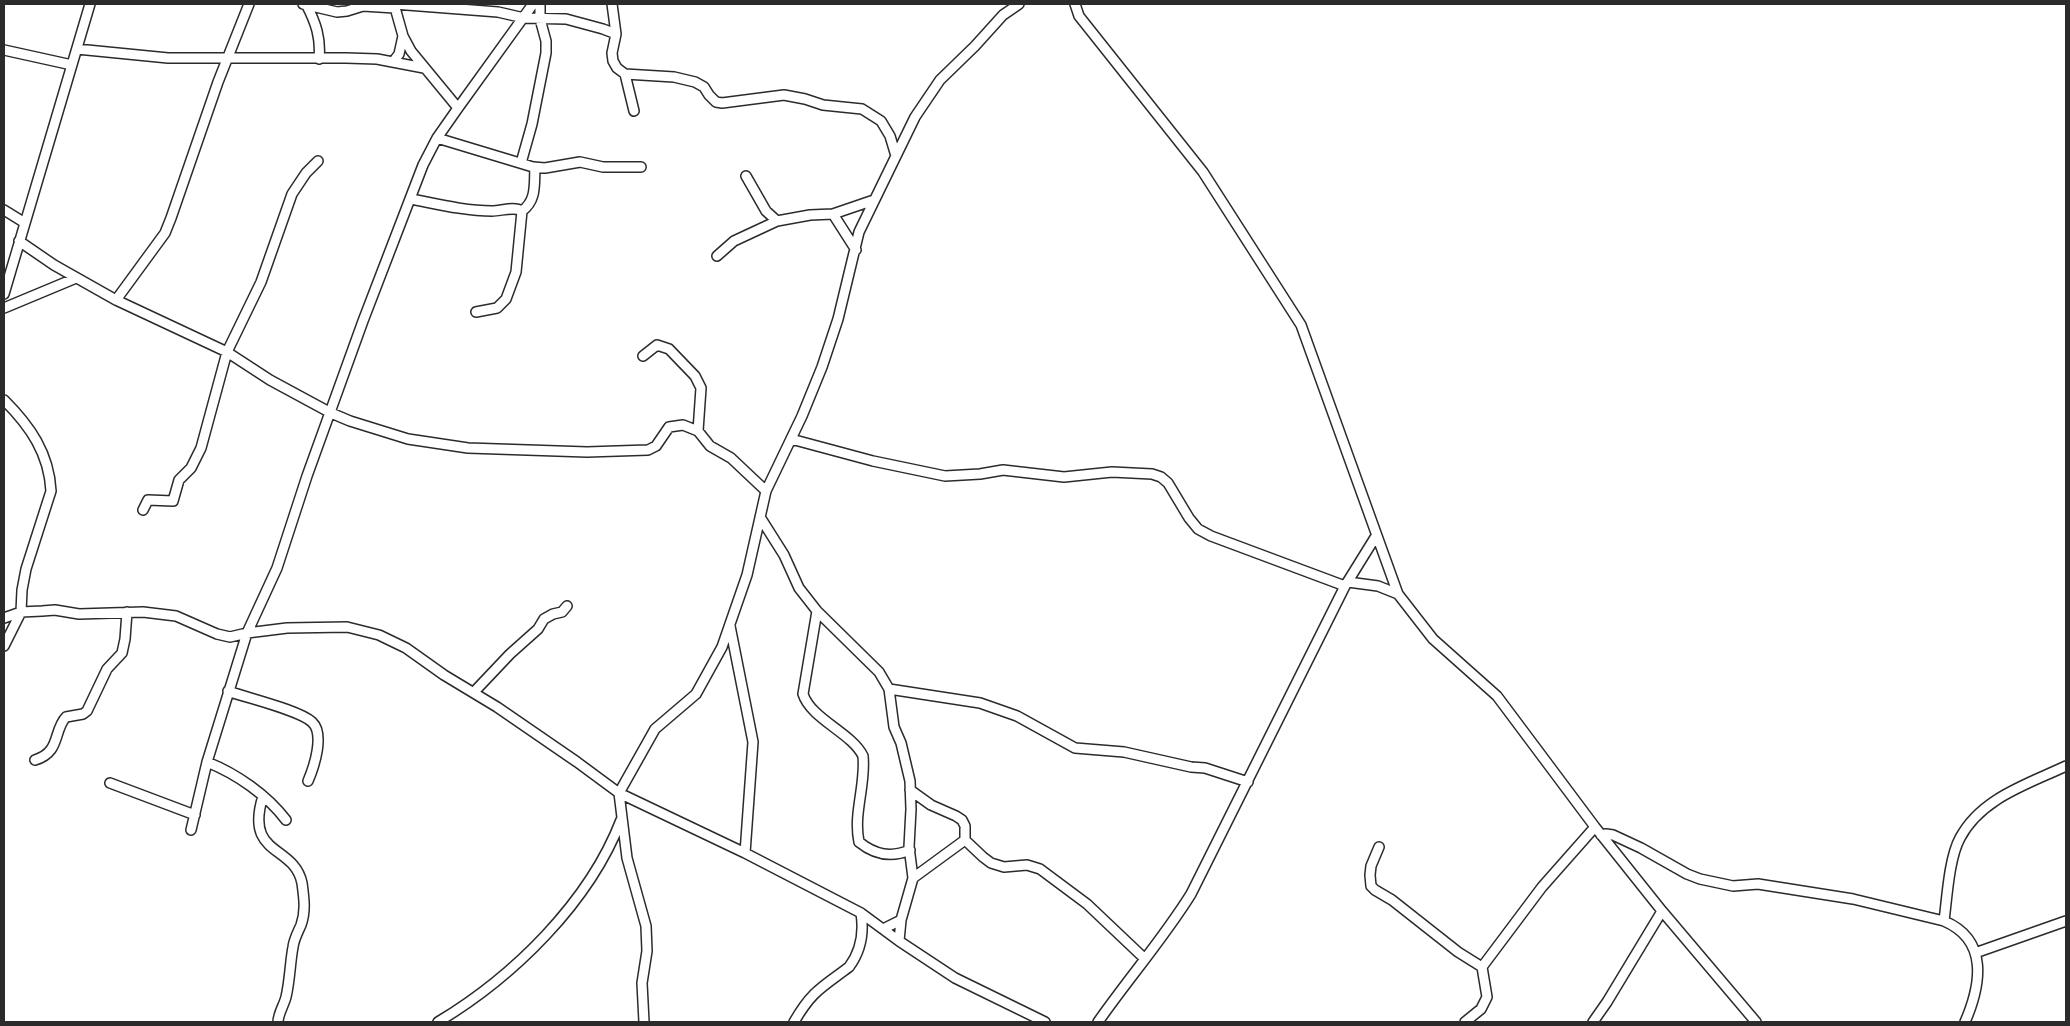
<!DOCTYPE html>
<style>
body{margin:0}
#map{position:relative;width:2070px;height:1026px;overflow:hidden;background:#fff;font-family:Dekko,sans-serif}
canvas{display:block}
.frame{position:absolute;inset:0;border:5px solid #2b2b2b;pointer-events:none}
</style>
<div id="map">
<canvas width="2070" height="1026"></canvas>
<div class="frame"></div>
</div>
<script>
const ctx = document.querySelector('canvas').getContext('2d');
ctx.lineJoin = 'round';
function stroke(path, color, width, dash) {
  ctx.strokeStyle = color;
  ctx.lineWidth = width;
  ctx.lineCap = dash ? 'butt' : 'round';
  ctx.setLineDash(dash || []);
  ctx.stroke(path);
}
const minor = new Path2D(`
 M 303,4 L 337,12 L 347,11 L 363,6 L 395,8
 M 306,4 C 316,23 321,38 319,59
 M 394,4 L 498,12 L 524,18 L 566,19 L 603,29 L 616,34
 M 394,4 L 403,36 L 411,51 L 458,108
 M 612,4 L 616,34 L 612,53 L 613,61 L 617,68 L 625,74 L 674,77 L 695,82 L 704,87 L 709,95 L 716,102 L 722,103 L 784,95 L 805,99 L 823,105 L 862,109 L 881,121 L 890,136 L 896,156
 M 1075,4 L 1079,16 L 1203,172 L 1301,325 L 1398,594 L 1433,639 L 1497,696 L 1595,827 L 1662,911 L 1756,1022
 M 77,49 L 168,58 L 346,58 L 377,59 L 424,68
 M 4,50 L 72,65
 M 393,62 L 399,54 L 403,36
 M 625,74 L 634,111
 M 437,138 L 533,167 L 545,168 L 580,162 L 603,167 L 641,167
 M 521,163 L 532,124 L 546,53 L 546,41 L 540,19 L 540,4
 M 746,176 L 766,211 L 777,221
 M 411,199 C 437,204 465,211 492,211 C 501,211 514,206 522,211 L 516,272 L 506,299 L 497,308 L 476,312
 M 4,210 L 25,223
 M 522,211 C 537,200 534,184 535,167
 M 833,214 L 856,250
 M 19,241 L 54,265 L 116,300 L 227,352 L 270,380 L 331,413 L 350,421 L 408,439 L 468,448 L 587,452 L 648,450 L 656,446 L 669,427 L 683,425 L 698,431 L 710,446 L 731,458 L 766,491
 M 717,256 L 734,241 L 777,221 L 810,215 L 833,214 L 874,200
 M 4,294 L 90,4
 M 116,300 L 165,233 L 171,218 L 218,82 L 249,4
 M 4,308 L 76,278
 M 643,356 L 657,345 L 669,349 L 695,376 L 701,388 L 698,431
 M 4,400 C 30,426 49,453 51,491 L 26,569 L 22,590 L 21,612 L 4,646
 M 791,439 L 873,461 L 945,476 L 980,474 L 1003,470 L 1064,477 L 1112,472 L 1152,474 L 1161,477 L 1168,483 L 1189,518 L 1198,529 L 1211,536 L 1345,586
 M 143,510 L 148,500 L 173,501 L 179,480 L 191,468 L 201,448 L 227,352 L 261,282 L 292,194 L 306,173 L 318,161
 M 760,517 L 784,555 L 799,588 L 817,611 L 879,672 L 889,689 L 894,727 L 901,743 L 910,781 L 911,809 L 909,847 L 913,878 L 901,920 L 899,941
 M 1348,582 L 1378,586 L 1398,594
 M 817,611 L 803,694 C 811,719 852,733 863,756 C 866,785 853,813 859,842 C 875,855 891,858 910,850
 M 4,618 L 21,612 L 42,611 L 55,610 L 79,614 L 143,612 L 176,616 L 217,634 L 230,637 L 247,633 L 287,628 L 347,627 L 379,635 L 406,648 L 444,675 L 497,707 L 577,762 L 619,793 L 745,853 L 861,913 L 899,941 L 955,978 L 1045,1022
 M 730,626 L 753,742 L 745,853
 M 889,689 L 980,703 L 1017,716 L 1075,748 L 1124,752 L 1191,767 L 1205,768 L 1248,782
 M 228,691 C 247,698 299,710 312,722 C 325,734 314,767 308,781
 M 474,692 L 510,654 L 538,629 L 544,619 L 553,614 L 562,612 L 567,606
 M 35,760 C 61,752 53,731 66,717 L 83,714 L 87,711 L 107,669 L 122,653 L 125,639 L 127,612
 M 207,762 C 237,774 267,795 286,820
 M 110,783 L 195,815
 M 910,790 L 931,805 L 956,816 L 962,820 L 965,826 L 965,840 L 983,857 L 991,863 L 1004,867 L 1027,865 L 1040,869 L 1087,904 L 1145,959
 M 263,796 C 244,857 294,844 302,883 C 304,898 306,911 301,925 C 298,932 294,939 293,947 C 290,963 290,980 286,997 C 284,1005 278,1014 278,1022
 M 191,830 L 207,762 L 247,633 L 277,568 L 307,476 L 363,321 L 423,165 L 437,138 L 458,108 L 533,4
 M 1601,835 L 1606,834 L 1613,835 L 1641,848 L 1687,874 L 1700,879 L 1733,886 L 1758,884 L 1853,899 L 1944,921 C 1989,940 1981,985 1965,1022
 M 1379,847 L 1371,866 L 1370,875 L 1371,886 L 1375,890 L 1392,900 L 1458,952 L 1482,967
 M 913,878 L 965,840
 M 1944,921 C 1947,898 1949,858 1960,838 C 1981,798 2028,784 2066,766
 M 883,929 L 901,920
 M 1975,953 L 2066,921
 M 438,1022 C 513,977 589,903 621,820
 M 644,1022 L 642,983 L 647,951 L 646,926 L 627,858 L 619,793 L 655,729 L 696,694 L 722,647 L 747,575 L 766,491 L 802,416 L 822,367 L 838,319 L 859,232 L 896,156 L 915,117 L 940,80 L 975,46 L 1003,15 L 1019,4
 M 794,1022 C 812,991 821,988 849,967 C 861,951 864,932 861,913
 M 1098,1022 C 1128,979 1163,939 1191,894 L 1345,586 L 1376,536
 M 1465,1022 L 1481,1009 L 1487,997 L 1482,967 L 1542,887 L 1595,827
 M 1593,1022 L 1607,1002 L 1662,911`);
stroke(minor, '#2b2b2b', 12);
stroke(minor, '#fff', 9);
</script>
